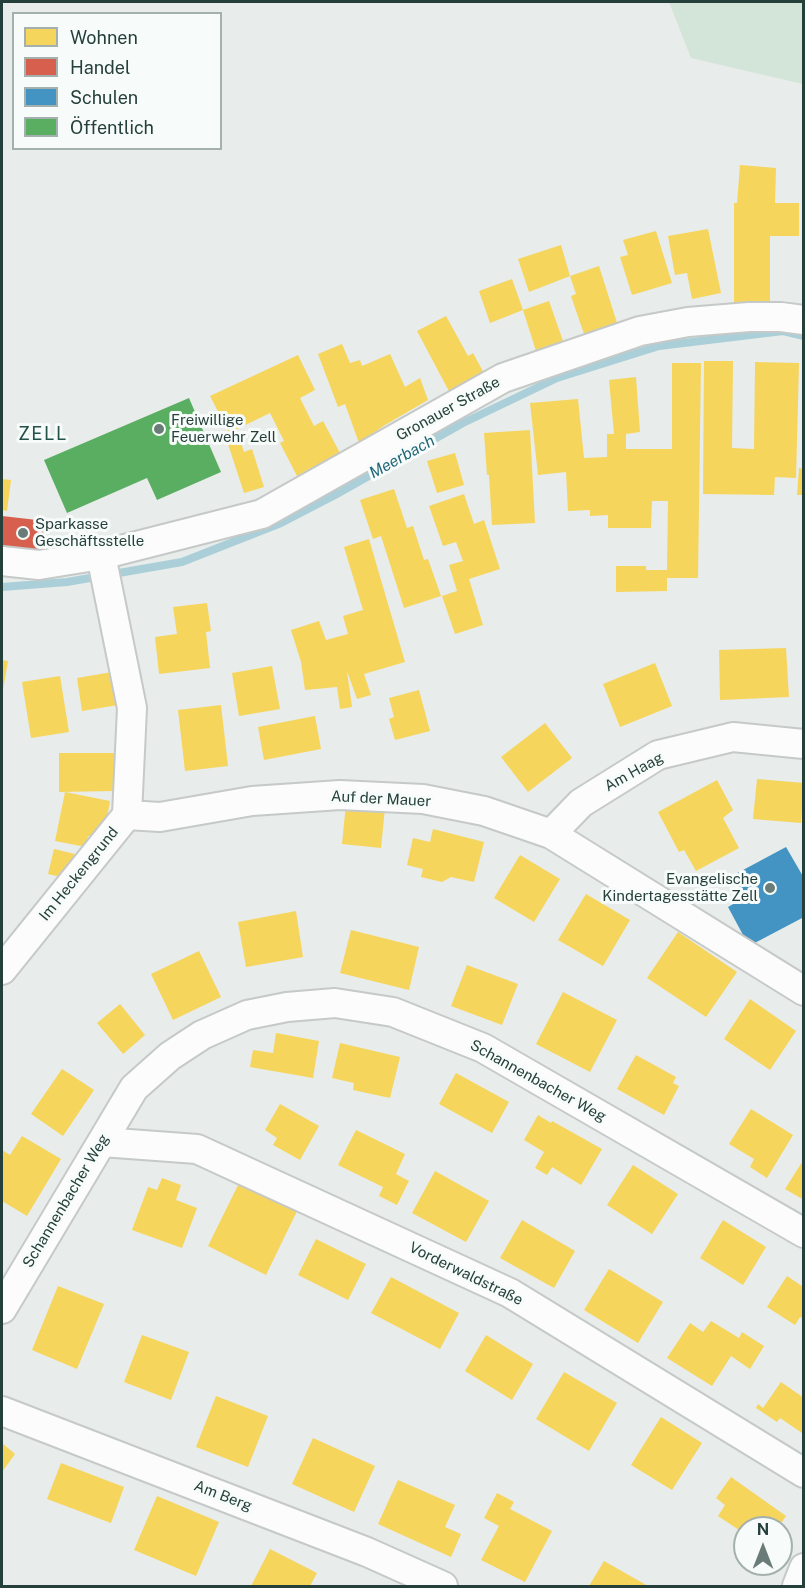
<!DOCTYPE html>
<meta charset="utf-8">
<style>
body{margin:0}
#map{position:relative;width:805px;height:1588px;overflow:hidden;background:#e8ecea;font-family:"Public Sans",sans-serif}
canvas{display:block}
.frame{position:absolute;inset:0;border:3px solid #25403b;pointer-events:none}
.legend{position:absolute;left:12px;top:12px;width:210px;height:138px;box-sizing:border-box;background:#f7fbf9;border:2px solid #a3b0ad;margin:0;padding:8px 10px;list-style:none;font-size:18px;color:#25403b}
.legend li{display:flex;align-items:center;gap:12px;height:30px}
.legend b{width:30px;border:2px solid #a3b0ad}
.north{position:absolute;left:733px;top:1516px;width:60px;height:60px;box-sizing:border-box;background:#f7fbf9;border:2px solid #a3b0ad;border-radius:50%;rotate:0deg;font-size:16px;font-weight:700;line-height:24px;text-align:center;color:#25403b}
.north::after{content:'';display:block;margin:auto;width:21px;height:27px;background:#697c78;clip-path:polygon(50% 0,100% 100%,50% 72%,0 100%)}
</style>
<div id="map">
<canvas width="805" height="1588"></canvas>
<div class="frame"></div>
<ul class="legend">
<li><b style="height:16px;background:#f6d55c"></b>Wohnen</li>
<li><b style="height:16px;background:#d6604d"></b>Handel</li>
<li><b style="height:16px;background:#4393c3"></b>Schulen</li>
<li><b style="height:16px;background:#5aae61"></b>Öffentlich</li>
</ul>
<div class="north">N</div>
</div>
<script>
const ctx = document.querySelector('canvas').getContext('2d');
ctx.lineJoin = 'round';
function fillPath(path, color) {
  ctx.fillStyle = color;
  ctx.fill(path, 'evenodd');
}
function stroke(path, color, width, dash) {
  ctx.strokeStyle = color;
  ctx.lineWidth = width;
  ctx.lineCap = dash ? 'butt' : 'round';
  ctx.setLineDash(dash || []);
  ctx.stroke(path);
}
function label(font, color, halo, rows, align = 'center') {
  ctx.font = font + ' "Public Sans",sans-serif';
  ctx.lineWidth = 6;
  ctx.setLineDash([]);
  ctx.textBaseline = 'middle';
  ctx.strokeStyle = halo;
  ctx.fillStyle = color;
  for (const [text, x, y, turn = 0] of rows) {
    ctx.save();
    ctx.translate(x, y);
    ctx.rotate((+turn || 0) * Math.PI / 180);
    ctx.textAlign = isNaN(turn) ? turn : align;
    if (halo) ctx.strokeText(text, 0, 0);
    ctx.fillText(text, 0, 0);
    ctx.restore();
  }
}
fillPath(new Path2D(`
 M 669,2 L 803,2 L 803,84 L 691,58 Z`), '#d3e4d8');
fillPath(new Path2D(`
 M 740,165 L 776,168 L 775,203 L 799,203 L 799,236 L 770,236 L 770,305 L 734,305 L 734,203 L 737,203 Z
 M 708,229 L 721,293 L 692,299 L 687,273 L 675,275 L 668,236 Z
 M 656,231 L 672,283 L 632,295 L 620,257 L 628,255 L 623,240 Z
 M 561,245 L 570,276 L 529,292 L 518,259 Z
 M 599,266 L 617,323 L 584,334 L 571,296 L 576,294 L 570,276 Z
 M 512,279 L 523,310 L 549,301 L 563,341 L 536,351 L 523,310 L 490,323 L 479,291 Z
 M 446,316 L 468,356 L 473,353 L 486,377 L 451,395 L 417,331 Z
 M 342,344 L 350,363 L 360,360 L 362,366 L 390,354 L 405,387 L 420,378 L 428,400 L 385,425 L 359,443 L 345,404 L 338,407 L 318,354 Z
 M 298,355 L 315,390 L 300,398 L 314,426 L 323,421 L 340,453 L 297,476 L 280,443 L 284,441 L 270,413 L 229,433 L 210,396 Z
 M 704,361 L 733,361 L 732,448 L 754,449 L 755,362 L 799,363 L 796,478 L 775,477 L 774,495 L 703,494 Z
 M 672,363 L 701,363 L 698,578 L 667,578 L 667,591 L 616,592 L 616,566 L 646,566 L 646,570 L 667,570 L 668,501 L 652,501 L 651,528 L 608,528 L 608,515 L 590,516 L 590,510 L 568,511 L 566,472 L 538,475 L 530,403 L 578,399 L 584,458 L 607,457 L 607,434 L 614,434 L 609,380 L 636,377 L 640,432 L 626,434 L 626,449 L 672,449 Z
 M 530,430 L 535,523 L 492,525 L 489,475 L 487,475 L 484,433 Z
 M 240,440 L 244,452 L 252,449 L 264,487 L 244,493 L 228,444 Z
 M 455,453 L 464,485 L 437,493 L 427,461 Z
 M 799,468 L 804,469 L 804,495 L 797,495 Z
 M 2,479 L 11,480 L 7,511 L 2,510 Z
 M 394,489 L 407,528 L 413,526 L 424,560 L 428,559 L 441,596 L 404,608 L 381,536 L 373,539 L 360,500 Z
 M 464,494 L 474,524 L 484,520 L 500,569 L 469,579 L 483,625 L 455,634 L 442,596 L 457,591 L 449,565 L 463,561 L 456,542 L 443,546 L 429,506 Z
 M 369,539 L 405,662 L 364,674 L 371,695 L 357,699 L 347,671 L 352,707 L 340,709 L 337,687 L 305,690 L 301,662 L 291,630 L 319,621 L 326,640 L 348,634 L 343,616 L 363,610 L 344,547 Z
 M 207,603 L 211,631 L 206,632 L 210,668 L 159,674 L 155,637 L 177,634 L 173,607 Z
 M 786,648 L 789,697 L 720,700 L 719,650 Z
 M 2,660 L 8,661 L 3,690 L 2,690 Z
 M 655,663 L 672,706 L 620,727 L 603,684 Z
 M 272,666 L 280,709 L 239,716 L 232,673 Z
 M 112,672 L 118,705 L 82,711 L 77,678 Z
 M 60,676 L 69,732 L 31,738 L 22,682 Z
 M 419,690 L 430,731 L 395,740 L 389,719 L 394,717 L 389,698 Z
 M 221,705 L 228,766 L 185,771 L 178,710 Z
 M 315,716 L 321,749 L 264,760 L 258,727 Z
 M 545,723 L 572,758 L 528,792 L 501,757 Z
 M 59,753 L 114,753 L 114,791 L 59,792 Z
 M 757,779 L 804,783 L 801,823 L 753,819 Z
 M 717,780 L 733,810 L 723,818 L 739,848 L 696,871 L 684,850 L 679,852 L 658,812 Z
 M 65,792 L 110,801 L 103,839 L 88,836 L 86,847 L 55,841 Z
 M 346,804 L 385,808 L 381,848 L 342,844 Z
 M 433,829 L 484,842 L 474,882 L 451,877 L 442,882 L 421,877 L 423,869 L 407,865 L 413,838 L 430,842 Z
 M 54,849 L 75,854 L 69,879 L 48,874 Z
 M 520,855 L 560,879 L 534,922 L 494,898 Z
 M 586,894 L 630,920 L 603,966 L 558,940 Z
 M 296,911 L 303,957 L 246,967 L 238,922 Z
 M 351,930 L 419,947 L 409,990 L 340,973 Z
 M 678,932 L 737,972 L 706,1017 L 647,978 Z
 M 199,951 L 221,997 L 173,1020 L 151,974 Z
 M 467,965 L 518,984 L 502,1025 L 451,1006 Z
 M 563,992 L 617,1020 L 590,1072 L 536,1044 Z
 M 750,999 L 796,1031 L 770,1070 L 724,1039 Z
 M 120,1004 L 145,1035 L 123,1054 L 97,1023 Z
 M 276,1033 L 319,1041 L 313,1078 L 250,1067 L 253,1050 L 273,1053 Z
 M 340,1043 L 400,1057 L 390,1098 L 353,1090 L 354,1083 L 332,1078 Z
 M 636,1055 L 676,1077 L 673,1083 L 679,1086 L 664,1115 L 617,1089 Z
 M 62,1069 L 94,1090 L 63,1136 L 31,1114 Z
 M 456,1073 L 509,1102 L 492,1133 L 439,1104 Z
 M 280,1104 L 319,1126 L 300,1160 L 273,1145 L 277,1138 L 265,1130 Z
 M 751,1109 L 793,1135 L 767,1178 L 750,1167 L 754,1159 L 729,1144 Z
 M 538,1115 L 551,1123 L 552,1121 L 602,1149 L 581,1185 L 552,1167 L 547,1175 L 535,1168 L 544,1152 L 524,1140 Z
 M 356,1130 L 405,1154 L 396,1174 L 409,1181 L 397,1205 L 379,1196 L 383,1187 L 338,1165 Z
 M 22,1136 L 61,1159 L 27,1216 L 2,1201 L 2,1150 L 10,1155 Z
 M 804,1159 L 804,1200 L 785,1189 Z
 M 633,1165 L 678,1194 L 652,1234 L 607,1205 Z
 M 435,1171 L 489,1201 L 466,1242 L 412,1213 Z
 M 162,1178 L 181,1185 L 176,1200 L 197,1208 L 182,1248 L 132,1230 L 148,1187 L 157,1190 Z
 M 241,1179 L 299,1207 L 266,1275 L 208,1246 Z
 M 522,1220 L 575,1251 L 554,1288 L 500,1258 Z
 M 723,1220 L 766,1247 L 743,1285 L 700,1258 Z
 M 316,1239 L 366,1264 L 348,1300 L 298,1275 Z
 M 609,1269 L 663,1302 L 638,1343 L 584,1310 Z
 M 787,1276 L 802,1286 L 804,1283 L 804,1319 L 800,1317 L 795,1325 L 767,1307 Z
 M 391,1277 L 459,1313 L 440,1349 L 371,1313 Z
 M 58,1286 L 104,1304 L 77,1369 L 32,1350 Z
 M 711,1321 L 739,1338 L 742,1332 L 764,1346 L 750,1369 L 731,1356 L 712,1386 L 667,1358 L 690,1323 L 703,1332 Z
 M 142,1335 L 189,1352 L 171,1400 L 124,1382 Z
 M 486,1335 L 533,1364 L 512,1400 L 465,1371 Z
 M 564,1372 L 617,1403 L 589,1451 L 536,1419 Z
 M 781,1382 L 804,1398 L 804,1431 L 802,1433 L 780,1418 L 777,1422 L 756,1408 L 758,1404 L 763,1408 Z
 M 216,1396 L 268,1416 L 248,1467 L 196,1447 Z
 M 661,1417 L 702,1443 L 672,1490 L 631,1465 Z
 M 313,1438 L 375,1466 L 354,1512 L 292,1484 Z
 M 2,1443 L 15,1454 L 2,1472 Z
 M 61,1463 L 124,1487 L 111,1523 L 47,1499 Z
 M 731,1477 L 786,1516 L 778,1528 L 745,1528 L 745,1534 L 718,1516 L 725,1505 L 716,1498 Z
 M 398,1480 L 455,1505 L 445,1527 L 461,1534 L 451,1557 L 378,1524 Z
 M 497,1493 L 514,1502 L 510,1509 L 552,1531 L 525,1582 L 481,1560 L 499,1526 L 484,1518 Z
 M 157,1496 L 219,1522 L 196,1576 L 134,1550 Z
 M 270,1549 L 317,1573 L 310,1586 L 251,1586 Z
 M 604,1561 L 648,1586 L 589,1586 Z`), '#f6d55c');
fillPath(new Path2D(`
 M 2,516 L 46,521 L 43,551 L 2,546 Z`), '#d6604d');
fillPath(new Path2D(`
 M 786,847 L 804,878 L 804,917 L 749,946 L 728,907 L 742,899 L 730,877 Z`), '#4393c3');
fillPath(new Path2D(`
 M 189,398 L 221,472 L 157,500 L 147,478 L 67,513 L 44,460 Z`), '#5aae61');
stroke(new Path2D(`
 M 2,587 L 67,582 L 182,562 L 281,523 L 335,495 L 463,423 L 557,378 L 659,346 L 783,331 L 804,336`), '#abcfd8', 8);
const minor = new Path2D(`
 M 2,561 L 39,565 L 101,555 L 262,514 L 503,378 L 640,331 L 688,322 L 749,317 L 781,317 L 804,320
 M 127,815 L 160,817 L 252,801 L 340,795 L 423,799 L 484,811 L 551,834 L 804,991
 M 551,834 L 581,803 L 658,755 L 733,737 L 804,744
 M 2,970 L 127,815 L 132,708 L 101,555
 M 102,1142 L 197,1149 L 510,1293 L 804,1473
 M 2,1309 L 134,1088 L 170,1056 L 202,1035 L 247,1015 L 287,1007 L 335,1003 L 393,1012 L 483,1048 L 804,1233
 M 2,1411 L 367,1552 L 443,1586
 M 797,1586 L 804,1568`);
stroke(minor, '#c5c9c7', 32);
stroke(minor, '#fcfcfc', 28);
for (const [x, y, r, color] of [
 [159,429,6,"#697c78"],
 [23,533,6,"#697c78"],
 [770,888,6,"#697c78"]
]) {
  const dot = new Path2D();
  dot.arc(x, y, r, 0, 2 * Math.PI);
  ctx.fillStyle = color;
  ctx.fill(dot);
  stroke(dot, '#f7fbf9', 2);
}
label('15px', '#25403b', '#f7fbf9', [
 ["Gronauer Straße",448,409,-29],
 ["Am Haag",634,772,-29],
 ["Auf der Mauer",381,799,3],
 ["Im Heckengrund",79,874,-51],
 ["Schannenbacher Weg",538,1081,29],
 ["Schannenbacher Weg",66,1201,-59],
 ["Vorderwaldstraße",466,1274,26],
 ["Am Berg",223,1496,21]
]);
label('15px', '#25403b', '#f7fbf9', [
 ["Freiwillige",171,420],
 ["Feuerwehr Zell",171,437],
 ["Sparkasse",35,524],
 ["Geschäftsstelle",35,541],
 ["Evangelische",758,879,"right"],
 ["Kindertagesstätte Zell",758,896,"right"]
], 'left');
label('italic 16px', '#21667a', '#f7fbf9', [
 ["Meerbach",402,457,-29]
]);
ctx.letterSpacing = '1.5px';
label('18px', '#225249', '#f7fbf9', [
 ["ZELL",43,434]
]);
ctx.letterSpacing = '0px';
</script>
